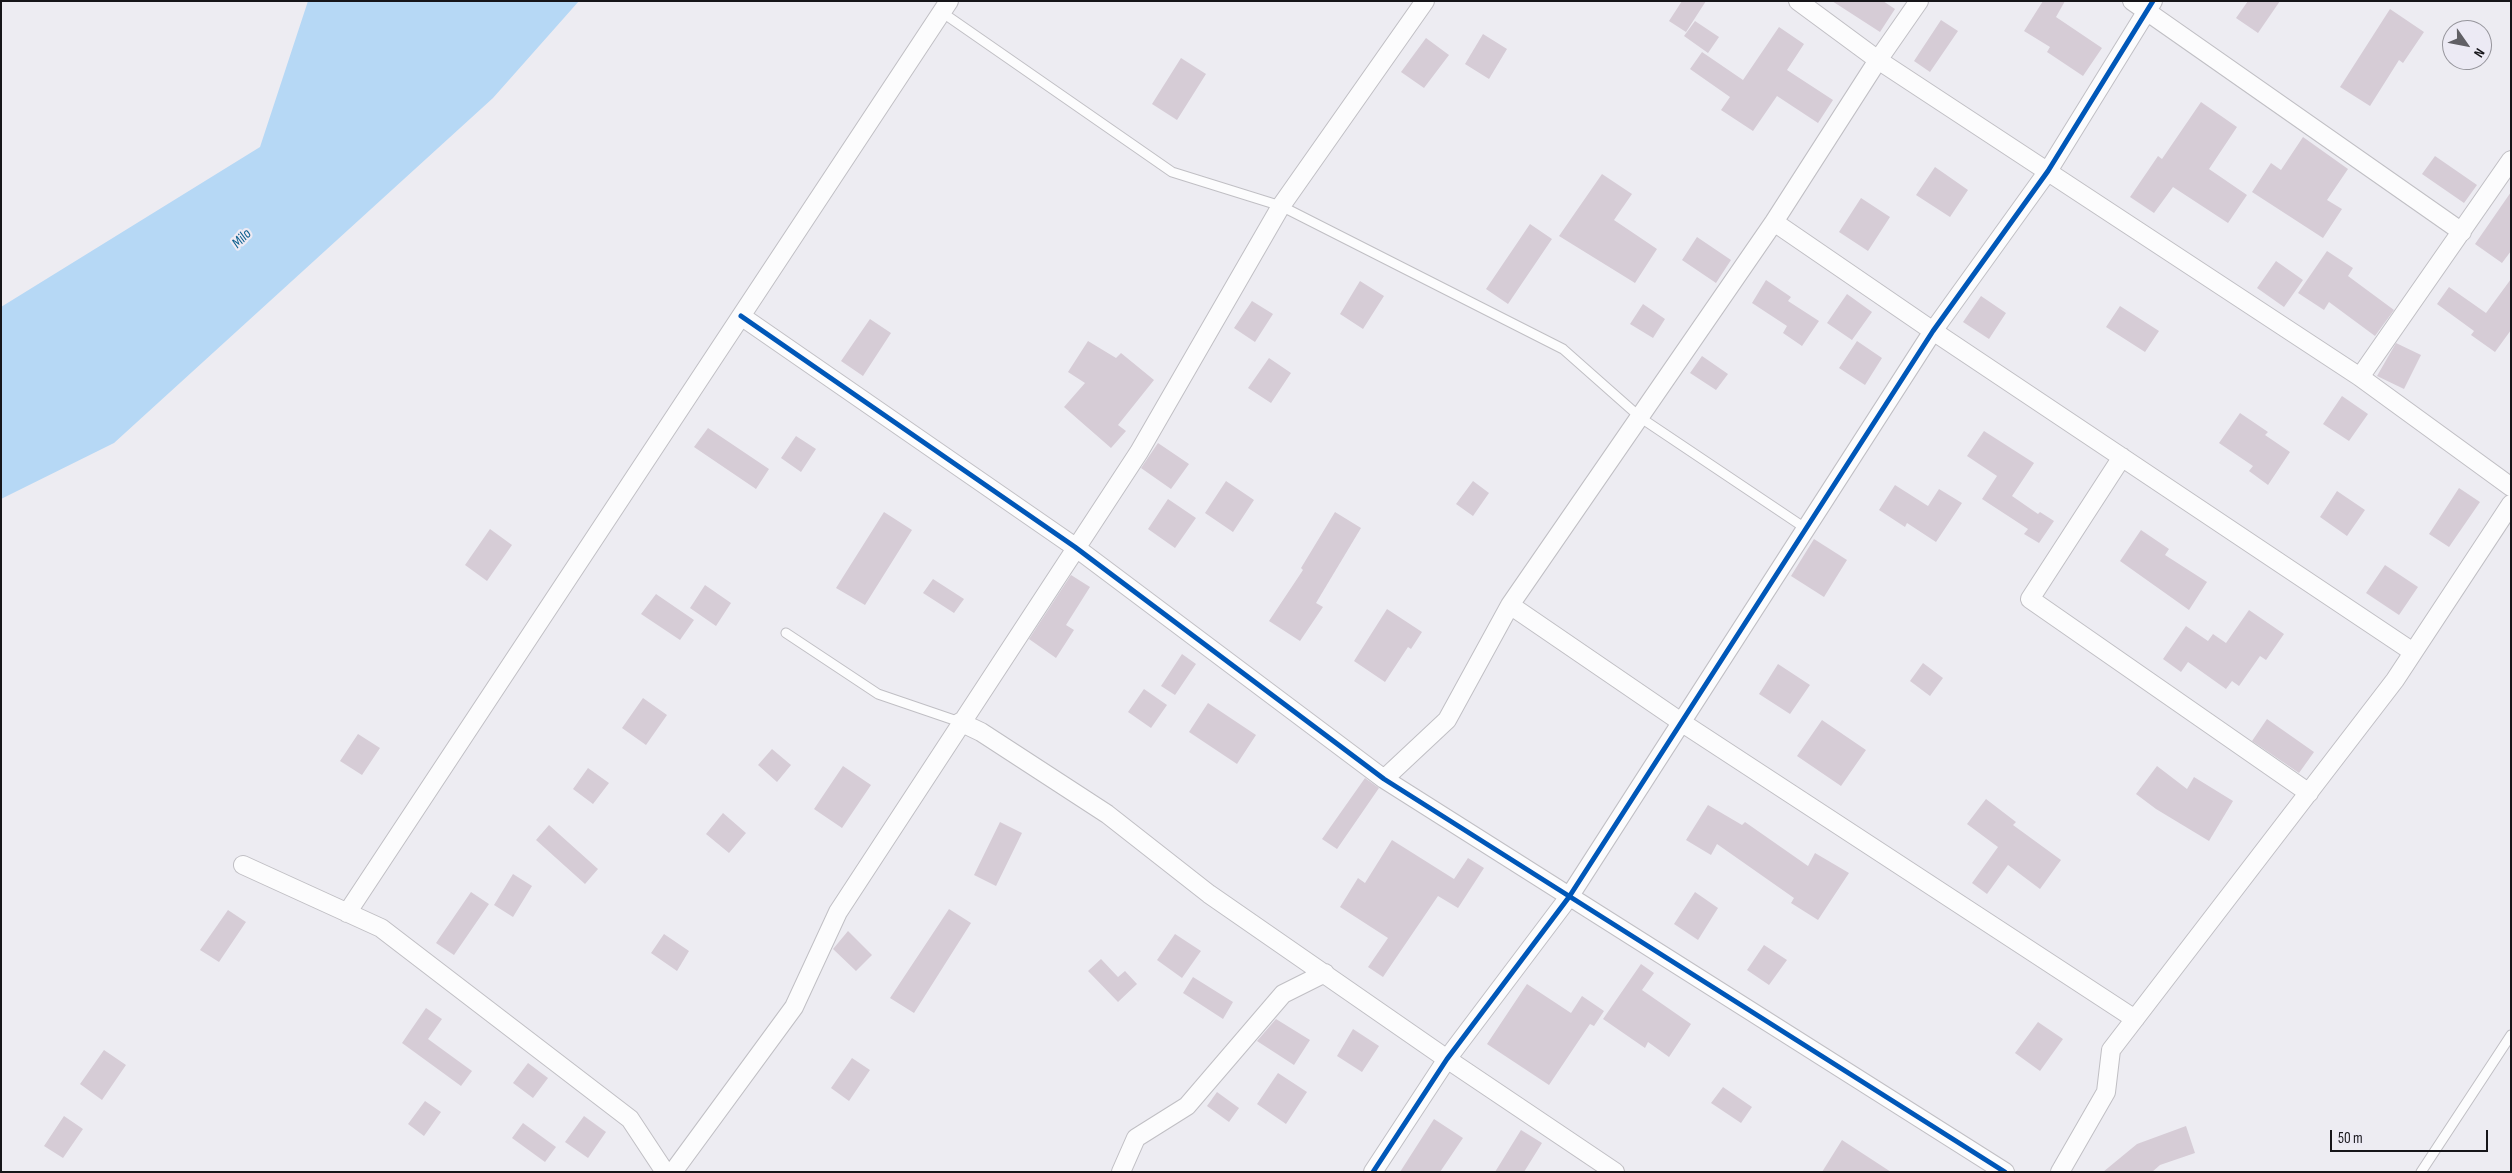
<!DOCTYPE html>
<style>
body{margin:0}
#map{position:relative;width:2512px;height:1173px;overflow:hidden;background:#edecf2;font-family:"Sofia Sans Condensed",sans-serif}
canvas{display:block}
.frame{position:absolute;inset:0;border:2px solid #161519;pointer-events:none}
.north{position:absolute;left:2442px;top:20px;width:50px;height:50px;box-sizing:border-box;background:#eceaf4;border:1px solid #96959c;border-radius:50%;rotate:123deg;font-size:14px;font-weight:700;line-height:20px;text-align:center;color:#161519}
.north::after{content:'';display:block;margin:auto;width:18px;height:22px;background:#616065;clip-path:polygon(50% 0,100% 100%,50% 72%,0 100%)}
.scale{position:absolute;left:2330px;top:1130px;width:158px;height:22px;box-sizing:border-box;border:2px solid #161519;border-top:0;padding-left:6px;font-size:15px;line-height:18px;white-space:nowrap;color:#161519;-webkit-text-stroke:4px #eceaf4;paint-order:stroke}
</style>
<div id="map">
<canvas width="2512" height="1173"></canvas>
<div class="frame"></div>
<div class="north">N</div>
<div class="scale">50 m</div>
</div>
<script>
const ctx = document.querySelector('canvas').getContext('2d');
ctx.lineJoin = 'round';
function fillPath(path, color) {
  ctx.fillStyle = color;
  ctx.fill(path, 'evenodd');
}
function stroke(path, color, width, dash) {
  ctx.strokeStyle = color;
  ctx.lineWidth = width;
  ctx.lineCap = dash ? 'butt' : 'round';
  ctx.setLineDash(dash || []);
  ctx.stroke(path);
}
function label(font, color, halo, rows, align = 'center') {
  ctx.font = font + ' "Sofia Sans Condensed",sans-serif';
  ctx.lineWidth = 4.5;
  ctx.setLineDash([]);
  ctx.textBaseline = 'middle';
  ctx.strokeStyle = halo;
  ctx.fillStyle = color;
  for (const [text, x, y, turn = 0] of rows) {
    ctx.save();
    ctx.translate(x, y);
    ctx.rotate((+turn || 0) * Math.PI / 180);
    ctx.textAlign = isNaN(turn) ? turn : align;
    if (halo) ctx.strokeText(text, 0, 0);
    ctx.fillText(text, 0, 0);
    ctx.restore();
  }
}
fillPath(new Path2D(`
 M 308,1 L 579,1 L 493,98 L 114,443 L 1,499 L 1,307 L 260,147 Z`), '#b6d8f5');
fillPath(new Path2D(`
 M 1682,1 L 1706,1 L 1686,32 L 1669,21 Z
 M 1832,1 L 1883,1 L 1895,9 L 1880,32 Z
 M 2043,1 L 2065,1 L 2056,17 L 2102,48 L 2083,76 L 2047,52 L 2050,47 L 2024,31 Z
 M 2248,1 L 2280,1 L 2258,33 L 2236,18 Z
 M 2390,9 L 2424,32 L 2403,63 L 2399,60 L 2370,106 L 2340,87 Z
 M 1941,20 L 1958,31 L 1930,72 L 1914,61 Z
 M 1695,21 L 1719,37 L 1708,53 L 1684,36 Z
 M 1779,27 L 1804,44 L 1787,70 L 1833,100 L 1818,123 L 1777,96 L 1753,131 L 1721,110 L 1730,97 L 1690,69 L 1702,52 L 1743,80 Z
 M 1483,34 L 1507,49 L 1489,79 L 1465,64 Z
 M 1426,38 L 1449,55 L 1424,88 L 1401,72 Z
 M 1181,58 L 1206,74 L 1177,120 L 1152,104 Z
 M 2201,102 L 2237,127 L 2209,169 L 2247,195 L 2228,223 L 2173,187 L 2154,213 L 2130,197 L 2158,156 L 2162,159 Z
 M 2303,137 L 2348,169 L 2327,200 L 2342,209 L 2323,238 L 2252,192 L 2271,163 L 2281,170 Z
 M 2435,156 L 2477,185 L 2464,203 L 2422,174 Z
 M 1935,167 L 1968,190 L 1950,217 L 1916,195 Z
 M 1602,174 L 1632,194 L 1614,220 L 1657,249 L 1635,283 L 1559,236 Z
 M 2511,192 L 2511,251 L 2502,263 L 2475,244 Z
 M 1861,198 L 1890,217 L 1868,251 L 1839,232 Z
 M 1530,224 L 1552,239 L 1508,304 L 1486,289 Z
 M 1697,237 L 1731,260 L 1716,283 L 1682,260 Z
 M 2327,251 L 2353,268 L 2348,276 L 2394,310 L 2375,336 L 2329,302 L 2324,310 L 2298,293 Z
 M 2276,261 L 2303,280 L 2284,307 L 2257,288 Z
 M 2511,279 L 2511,330 L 2495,352 L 2471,335 L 2474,331 L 2437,304 L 2449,287 L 2486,313 Z
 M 1766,280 L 1791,297 L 1788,301 L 1819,321 L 1802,346 L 1783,333 L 1787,326 L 1752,303 Z
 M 1360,281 L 1384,296 L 1363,329 L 1340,314 Z
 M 1847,294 L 1872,312 L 1852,340 L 1827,323 Z
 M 1981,296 L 2006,313 L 1989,339 L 1963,322 Z
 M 1252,301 L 1273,314 L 1255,342 L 1234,328 Z
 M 1643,304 L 1665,319 L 1653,338 L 1630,324 Z
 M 2120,306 L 2159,331 L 2145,352 L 2106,327 Z
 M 870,319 L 891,333 L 863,376 L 841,361 Z
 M 1088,341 L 1116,358 L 1121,353 L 1154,380 L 1118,425 L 1126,431 L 1111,448 L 1064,407 L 1085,383 L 1068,372 Z
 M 1857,341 L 1882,358 L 1865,385 L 1839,368 Z
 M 2396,343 L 2421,355 L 2404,389 L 2377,376 Z
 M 1702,356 L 1728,374 L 1716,390 L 1690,373 Z
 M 1269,358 L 1291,373 L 1271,403 L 1248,388 Z
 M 2342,396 L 2368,414 L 2349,441 L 2323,424 Z
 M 2240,413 L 2268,432 L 2265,435 L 2290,452 L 2268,485 L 2249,471 L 2253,466 L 2219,443 Z
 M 708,428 L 769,469 L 756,489 L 694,447 Z
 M 1984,431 L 2034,463 L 2012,496 L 2038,514 L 2040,512 L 2054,521 L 2039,543 L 2024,534 L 2028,529 L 1982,499 L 1997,476 L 1967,456 Z
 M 796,436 L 816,449 L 801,472 L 781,458 Z
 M 1158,443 L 1189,464 L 1171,489 L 1141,468 Z
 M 1226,481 L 1254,500 L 1233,532 L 1205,513 Z
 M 1473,481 L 1489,493 L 1473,516 L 1456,504 Z
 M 1895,485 L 1928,506 L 1939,489 L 1962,503 L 1936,542 L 1907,523 L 1905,527 L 1879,510 Z
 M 2459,488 L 2480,502 L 2449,547 L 2429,534 Z
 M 2337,491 L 2365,510 L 2347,536 L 2320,517 Z
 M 1168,499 L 1196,518 L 1175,548 L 1148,529 Z
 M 884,512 L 912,530 L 865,605 L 836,588 Z
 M 1335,512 L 1361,528 L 1316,603 L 1323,607 L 1300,641 L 1269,621 L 1303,570 L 1301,568 Z
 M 490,529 L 512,545 L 487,581 L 465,565 Z
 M 2141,530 L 2169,549 L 2165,555 L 2207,582 L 2189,610 L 2120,561 Z
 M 1814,539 L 1847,560 L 1824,597 L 1791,576 Z
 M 2385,565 L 2418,587 L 2399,615 L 2366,593 Z
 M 1071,575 L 1090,587 L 1066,625 L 1074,630 L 1056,658 L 1029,639 Z
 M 933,579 L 964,599 L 954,613 L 923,593 Z
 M 705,585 L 731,603 L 716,626 L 690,608 Z
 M 656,594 L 694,620 L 680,640 L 641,614 Z
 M 1387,609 L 1422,632 L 1411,649 L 1408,647 L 1385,682 L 1354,661 Z
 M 2249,610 L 2284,634 L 2266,660 L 2260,656 L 2239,686 L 2232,681 L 2226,689 L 2188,662 L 2181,672 L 2163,659 L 2186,626 L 2208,641 L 2213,634 L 2226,643 Z
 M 1182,654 L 1196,664 L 1175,695 L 1161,686 Z
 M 1923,663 L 1943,678 L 1930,696 L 1910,681 Z
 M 1778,664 L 1810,685 L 1790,714 L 1759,694 Z
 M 1144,689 L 1167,705 L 1151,728 L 1128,712 Z
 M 643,698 L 667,715 L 646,745 L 622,728 Z
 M 1208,703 L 1256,735 L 1237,764 L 1189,732 Z
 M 2267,719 L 2314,752 L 2299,773 L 2252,741 Z
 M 1822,720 L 1866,750 L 1841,786 L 1797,756 Z
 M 358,734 L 380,748 L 362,775 L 340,761 Z
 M 772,749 L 791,765 L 777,782 L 758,765 Z
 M 843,766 L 871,785 L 842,828 L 814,809 Z
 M 2157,766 L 2187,789 L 2194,777 L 2233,801 L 2209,841 L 2156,809 L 2136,794 Z
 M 588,768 L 609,783 L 593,804 L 573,789 Z
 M 1365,778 L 1379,788 L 1337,849 L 1322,839 Z
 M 1986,799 L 2016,822 L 2013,825 L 2061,860 L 2040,889 L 2008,865 L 1987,894 L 1972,883 L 1998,847 L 1967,824 Z
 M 1708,805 L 1742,825 L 1745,822 L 1808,866 L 1815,853 L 1849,873 L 1818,920 L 1791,903 L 1794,898 L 1717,844 L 1711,855 L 1686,840 Z
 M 723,813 L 746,833 L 729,853 L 706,834 Z
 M 1000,822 L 1022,833 L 996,886 L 974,875 Z
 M 549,825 L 598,869 L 585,884 L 536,840 Z
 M 1392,840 L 1454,879 L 1468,858 L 1484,868 L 1458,908 L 1438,896 L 1383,977 L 1368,967 L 1388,938 L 1340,907 L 1358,878 L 1365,883 Z
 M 513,874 L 532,886 L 513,917 L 494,905 Z
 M 471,892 L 489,904 L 454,955 L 436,943 Z
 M 1695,892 L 1718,908 L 1698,940 L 1674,924 Z
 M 949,909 L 971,923 L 914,1013 L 890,998 Z
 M 228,910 L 246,922 L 219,962 L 200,950 Z
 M 848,931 L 872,955 L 856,971 L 833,949 Z
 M 664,934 L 689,951 L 677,971 L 651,953 Z
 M 1175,934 L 1201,951 L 1182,978 L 1157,960 Z
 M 1764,945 L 1787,960 L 1769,985 L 1747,970 Z
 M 1101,959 L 1118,977 L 1125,971 L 1137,984 L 1118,1002 L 1088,971 Z
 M 1641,964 L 1654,973 L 1642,990 L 1691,1024 L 1669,1057 L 1648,1042 L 1645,1048 L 1603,1019 Z
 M 1193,977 L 1233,1002 L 1223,1019 L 1183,993 Z
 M 1527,984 L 1571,1013 L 1582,996 L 1604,1011 L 1594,1026 L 1590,1024 L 1549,1085 L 1487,1044 Z
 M 426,1008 L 442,1019 L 428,1039 L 472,1071 L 461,1086 L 402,1043 Z
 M 1276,1019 L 1310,1040 L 1294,1065 L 1257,1041 Z
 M 2038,1022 L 2063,1039 L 2040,1071 L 2015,1053 Z
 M 1353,1029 L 1379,1046 L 1362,1072 L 1337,1056 Z
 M 104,1050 L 126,1065 L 102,1100 L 80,1084 Z
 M 852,1058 L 870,1070 L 849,1101 L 831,1088 Z
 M 528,1063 L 548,1078 L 533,1098 L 513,1083 Z
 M 1278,1073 L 1307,1092 L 1286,1124 L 1257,1104 Z
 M 1723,1087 L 1752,1107 L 1741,1123 L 1711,1103 Z
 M 1217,1092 L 1239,1108 L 1229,1122 L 1207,1106 Z
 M 425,1101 L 441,1112 L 424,1136 L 408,1124 Z
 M 64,1116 L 83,1129 L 63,1158 L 44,1146 Z
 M 584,1116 L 606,1132 L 588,1158 L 565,1142 Z
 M 1434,1119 L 1463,1138 L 1440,1172 L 1400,1172 Z
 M 523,1123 L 556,1147 L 545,1162 L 512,1138 Z
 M 2186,1126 L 2195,1153 L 2160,1165 L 2152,1172 L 2103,1172 L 2137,1144 Z
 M 1521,1130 L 1542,1143 L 1524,1172 L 1495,1172 Z
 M 1842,1140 L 1891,1172 L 1822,1172 Z`), '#d6ccd6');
const lane = new Path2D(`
 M 943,13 L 1172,172 L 1281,206 L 1563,349 L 1641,418 L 1805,528
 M 786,633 L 878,694 L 960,722
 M 2421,1172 L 2511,1035`);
const street = new Path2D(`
 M 1798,1 L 1878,60 L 2360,377 L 2511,487
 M 2132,1 L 2462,232
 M 1774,222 L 1933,331 L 2413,652
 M 741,316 L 1075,547 L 1384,779 L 2005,1172
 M 2360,377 L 2511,160
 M 2122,457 L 2030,599 L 2309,793
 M 1510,605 L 1681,722 L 2135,1019
 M 960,722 L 981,732 L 1107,814 L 1209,894 L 1447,1059 L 1615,1172
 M 1384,779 L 1447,720 L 1510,605 L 1774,222 L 1878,60 L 1919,1
 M 243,865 L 381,928 L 630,1119 L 665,1172
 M 347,913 L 949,1
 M 673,1172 L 794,1007 L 838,912 L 1139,452 L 1281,206 L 1425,1
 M 1121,1172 L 1136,1138 L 1187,1106 L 1283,994 L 1325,973
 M 1373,1172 L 1447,1059 L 1569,897 L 1933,331 L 2048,171 L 2153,1
 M 2060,1172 L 2106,1092 L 2111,1050 L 2395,680 L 2511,504`);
stroke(lane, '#c0bfc4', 11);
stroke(street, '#c0bfc4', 20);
stroke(lane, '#fcfcfd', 9);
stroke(street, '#fcfcfd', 18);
stroke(new Path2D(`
 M 741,316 L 1075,547 L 1384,779 L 2005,1172
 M 1373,1172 L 1447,1059 L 1569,897 L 1933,331 L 2048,171 L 2153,1`), '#0057b8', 5);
label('italic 15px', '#095d8c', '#eceaf4', [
 ["Milo",242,239,-45]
]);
</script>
